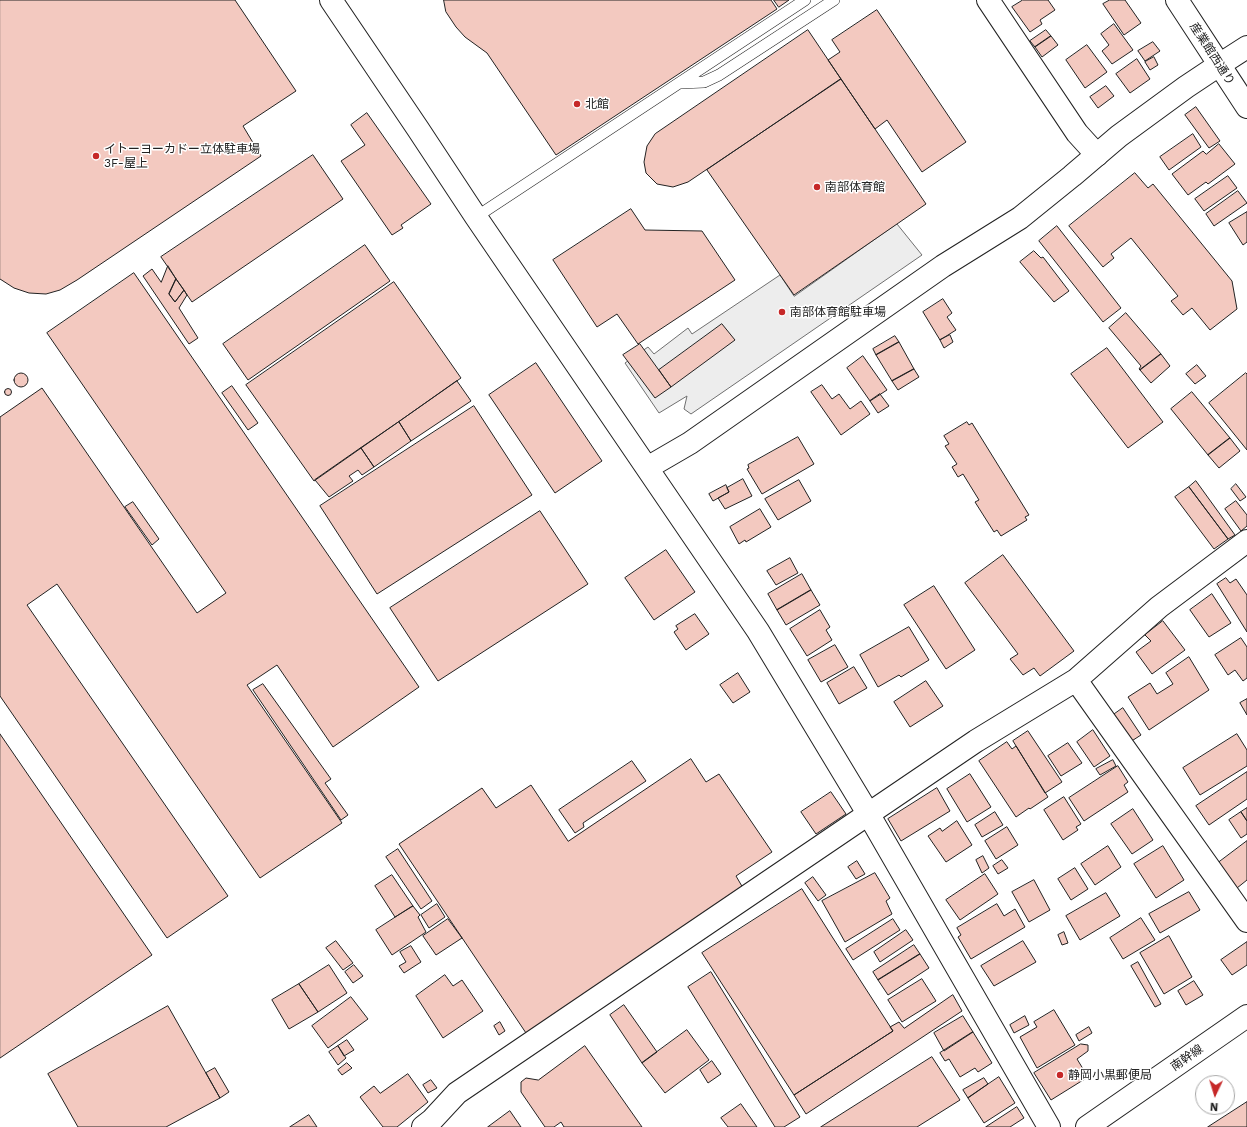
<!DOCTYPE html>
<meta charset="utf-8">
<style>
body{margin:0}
#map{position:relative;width:1247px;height:1127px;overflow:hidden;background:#fff;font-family:"Work Sans",sans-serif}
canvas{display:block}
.north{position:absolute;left:1195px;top:1075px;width:40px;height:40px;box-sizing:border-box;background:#fff;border:1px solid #a7a7a7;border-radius:50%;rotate:184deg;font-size:11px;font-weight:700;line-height:16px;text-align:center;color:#222}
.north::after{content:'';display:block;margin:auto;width:14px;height:18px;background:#c62828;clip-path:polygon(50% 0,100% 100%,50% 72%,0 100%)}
</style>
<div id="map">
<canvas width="1247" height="1127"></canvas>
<div class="north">N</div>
</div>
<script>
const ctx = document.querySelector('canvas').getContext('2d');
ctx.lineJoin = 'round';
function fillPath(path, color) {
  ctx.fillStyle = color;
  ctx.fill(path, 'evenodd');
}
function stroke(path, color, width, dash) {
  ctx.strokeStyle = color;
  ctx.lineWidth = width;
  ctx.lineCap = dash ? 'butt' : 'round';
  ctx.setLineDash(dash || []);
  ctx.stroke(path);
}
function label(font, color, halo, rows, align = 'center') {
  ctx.font = font + ' "Work Sans","Noto Sans JP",sans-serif';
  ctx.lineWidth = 3;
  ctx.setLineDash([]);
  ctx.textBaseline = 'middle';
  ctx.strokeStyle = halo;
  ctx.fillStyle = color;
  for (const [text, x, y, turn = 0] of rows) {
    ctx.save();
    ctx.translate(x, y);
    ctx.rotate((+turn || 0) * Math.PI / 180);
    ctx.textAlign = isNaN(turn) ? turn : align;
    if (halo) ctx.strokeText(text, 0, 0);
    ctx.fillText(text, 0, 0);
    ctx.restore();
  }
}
const parking = new Path2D(`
 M 897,224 L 922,255 L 691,414 L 684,409 L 687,396 L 659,413 L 625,363 L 648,347 L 654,354 L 688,328 L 692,334 L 780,275 L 794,296 Z`);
fillPath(parking, '#ededed');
stroke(parking, '#6f6f6f', 1);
const building = new Path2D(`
 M 0,0 L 235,0 L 296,91 L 243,126 L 261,156 L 77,280 L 60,290 L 46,294 L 29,293 L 14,288 L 0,279 Z
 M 444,0 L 771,0 L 777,9 L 556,155 L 487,53 L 465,37 L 456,27 L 446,12 Z
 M 774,0 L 789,0 L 779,7 Z
 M 1023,0 L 1048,0 L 1055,10 L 1040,20 L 1042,24 L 1030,32 L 1012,7 Z
 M 1110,0 L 1125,0 L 1141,23 L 1124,35 L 1103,4 Z
 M 877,10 L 966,142 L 922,172 L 887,120 L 875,129 L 828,60 L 840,52 L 832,40 Z
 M 1114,24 L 1133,50 L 1112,64 L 1102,51 L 1109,45 L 1101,34 Z
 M 808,30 L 841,79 L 688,182 L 673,187 L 657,184 L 646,173 L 644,162 L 647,146 L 655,134 Z
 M 1046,30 L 1051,36 L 1035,47 L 1030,41 Z
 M 1051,36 L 1058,45 L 1042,57 L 1035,47 Z
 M 1153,42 L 1160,51 L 1145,61 L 1138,51 Z
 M 1087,45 L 1107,72 L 1085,88 L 1066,60 Z
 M 1154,57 L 1158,65 L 1150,70 L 1145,62 Z
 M 1137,59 L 1150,79 L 1130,93 L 1116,74 Z
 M 841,79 L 926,204 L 794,295 L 707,170 Z
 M 1106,86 L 1114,96 L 1098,108 L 1090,97 Z
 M 1196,107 L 1220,141 L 1209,148 L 1185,115 Z
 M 367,113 L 431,204 L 401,225 L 403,228 L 392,235 L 341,161 L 365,145 L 351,125 Z
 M 1193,134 L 1201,147 L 1169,170 L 1160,157 Z
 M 1219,144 L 1235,164 L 1208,184 L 1206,182 L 1188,195 L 1172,174 L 1203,151 L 1206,154 Z
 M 313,155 L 343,199 L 192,302 L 161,257 Z
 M 1135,173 L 1148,188 L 1153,184 L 1232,281 L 1237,309 L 1210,330 L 1192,308 L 1183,315 L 1171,301 L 1178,296 L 1131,238 L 1111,254 L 1114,258 L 1103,267 L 1069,226 Z
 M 1228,176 L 1237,188 L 1204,211 L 1195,199 Z
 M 1238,191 L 1247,203 L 1214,226 L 1206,214 Z
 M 631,209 L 645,230 L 702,231 L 735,280 L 638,344 L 617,314 L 597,327 L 553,260 Z
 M 1247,212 L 1247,242 L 1243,245 L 1229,223 Z
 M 1057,226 L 1121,308 L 1103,322 L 1039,241 Z
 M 365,245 L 390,281 L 248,380 L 223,344 Z
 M 1034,251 L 1041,258 L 1043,257 L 1069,291 L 1054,302 L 1020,262 Z
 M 168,266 L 176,279 L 169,294 L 175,302 L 184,290 L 187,295 L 179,308 L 198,338 L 189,344 L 143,276 L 152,269 L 161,282 Z
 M 134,273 L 419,687 L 333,747 L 277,665 L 247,685 L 342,823 L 260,878 L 57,584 L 27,605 L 228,896 L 167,938 L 0,696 L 0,417 L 42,388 L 197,613 L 226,593 L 47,333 Z
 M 176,279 L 184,290 L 175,302 L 169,294 Z
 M 394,282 L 461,378 L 314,481 L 246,385 Z
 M 943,299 L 952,313 L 947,317 L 956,330 L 940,340 L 923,312 Z
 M 1126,313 L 1161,354 L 1140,370 L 1139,369 L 1141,366 L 1109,328 Z
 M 722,324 L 735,340 L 671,387 L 659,370 Z
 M 950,335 L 953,342 L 944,348 L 940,340 Z
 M 895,336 L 899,342 L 876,355 L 873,349 Z
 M 899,342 L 914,369 L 892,381 L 876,355 Z
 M 640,344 L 671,387 L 655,398 L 623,355 Z
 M 1107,348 L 1163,422 L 1128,448 L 1071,374 Z
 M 1161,354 L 1170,366 L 1151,383 L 1140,370 Z
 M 863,356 L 887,390 L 870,401 L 847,368 Z
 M 536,363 L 602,461 L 555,493 L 489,395 Z
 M 1197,365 L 1206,376 L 1195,384 L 1186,374 Z
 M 914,369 L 919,377 L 898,390 L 892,381 Z
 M14 380a7 7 0 1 1 14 0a7 7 0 1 1-14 0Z
 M 1246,373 L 1247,374 L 1247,450 L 1209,403 Z
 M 457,381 L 471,401 L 411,441 L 399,422 Z
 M 822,385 L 832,399 L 839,394 L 850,409 L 861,401 L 870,414 L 841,435 L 811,392 Z
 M 232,386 L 258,423 L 248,430 L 222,393 Z
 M4.5 392a3.5 3.5 0 1 1 7 0a3.5 3.5 0 1 1-7 0Z
 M 1192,392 L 1230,438 L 1208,455 L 1171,409 Z
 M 880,394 L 889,406 L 878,413 L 870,401 Z
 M 474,406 L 532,495 L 377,594 L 320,506 Z
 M 399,422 L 411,441 L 374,467 L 361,448 Z
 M 967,422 L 969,425 L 972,423 L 1029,515 L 1025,517 L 1027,520 L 1001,536 L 997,530 L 994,532 L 975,502 L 979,500 L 963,474 L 958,477 L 952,467 L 957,464 L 945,446 L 949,444 L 944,436 Z
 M 798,437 L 814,464 L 762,494 L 747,469 L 749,468 L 748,465 Z
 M 1230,438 L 1240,451 L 1219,468 L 1208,455 Z
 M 361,448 L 374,467 L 362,475 L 358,470 L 349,476 L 353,481 L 329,497 L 315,480 Z
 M 743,479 L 752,496 L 725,509 L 718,498 L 729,492 L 727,488 Z
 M 799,480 L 811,501 L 778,520 L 765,499 Z
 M 1196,481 L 1235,535 L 1228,539 L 1189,487 Z
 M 1236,484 L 1246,497 L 1240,501 L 1231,489 Z
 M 726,485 L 729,492 L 713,501 L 709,494 Z
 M 1189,487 L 1228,539 L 1214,549 L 1175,497 Z
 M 1236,501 L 1247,515 L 1247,526 L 1241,531 L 1225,509 Z
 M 133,502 L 159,539 L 152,545 L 125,507 Z
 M 760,509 L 771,527 L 746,542 L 745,540 L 739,544 L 730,527 Z
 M 540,511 L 588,584 L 438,681 L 390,608 Z
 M 666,550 L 695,592 L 654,620 L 625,578 Z
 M 1003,555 L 1074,651 L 1040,676 L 1034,668 L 1023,675 L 1010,659 L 1018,654 L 965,583 Z
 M 790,558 L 798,573 L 776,585 L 767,571 Z
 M 802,574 L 811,590 L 777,610 L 768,594 Z
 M 1226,578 L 1230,583 L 1236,579 L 1247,595 L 1247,632 L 1217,584 Z
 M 934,586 L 975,650 L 946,669 L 904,605 Z
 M 811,590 L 820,605 L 786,625 L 777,610 Z
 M 1212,594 L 1231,623 L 1209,637 L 1190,610 Z
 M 820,610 L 830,627 L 826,630 L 832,640 L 807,656 L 790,629 Z
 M 695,614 L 709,634 L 686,650 L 674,632 L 678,629 L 676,626 Z
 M 1163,621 L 1185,650 L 1152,674 L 1136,652 L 1151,641 L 1145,635 Z
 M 909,627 L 929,660 L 901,677 L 899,675 L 878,687 L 860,655 Z
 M 1241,638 L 1247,647 L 1247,678 L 1243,681 L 1235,670 L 1228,675 L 1215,655 Z
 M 835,645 L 848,667 L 821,682 L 808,660 Z
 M 1189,657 L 1209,690 L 1149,730 L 1128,697 L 1150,683 L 1157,694 L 1173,684 L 1166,673 Z
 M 854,667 L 867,688 L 839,704 L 827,683 Z
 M 738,673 L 750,692 L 733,703 L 720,685 Z
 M 926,681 L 943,706 L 910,727 L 894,702 Z
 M 263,684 L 331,779 L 325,783 L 348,815 L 341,820 L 253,690 Z
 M 1247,699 L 1247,715 L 1240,703 Z
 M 1123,708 L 1141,735 L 1127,744 L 1109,718 Z
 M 1093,730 L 1110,756 L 1094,767 L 1077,742 Z
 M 1028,731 L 1062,782 L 1045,793 L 1013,741 Z
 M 0,734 L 152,955 L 0,1058 Z
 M 1237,734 L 1247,750 L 1247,766 L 1200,795 L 1183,768 Z
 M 1007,742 L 1012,749 L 1016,746 L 1048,797 L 1030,809 L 1029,808 L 1016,817 L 979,761 Z
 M 1068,743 L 1082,763 L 1061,776 L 1048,756 Z
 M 691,759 L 706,782 L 719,774 L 772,852 L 736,876 L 743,888 L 526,1033 L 399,844 L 482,788 L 496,808 L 531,785 L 568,841 Z
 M 1113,760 L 1116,766 L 1100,775 L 1096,769 Z
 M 632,761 L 646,781 L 583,823 L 584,827 L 575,833 L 559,810 Z
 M 1118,766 L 1128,782 L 1124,785 L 1128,792 L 1084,821 L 1069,798 Z
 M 1247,772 L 1247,799 L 1209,825 L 1196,806 Z
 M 970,774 L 991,807 L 967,822 L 947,789 Z
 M 937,788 L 950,811 L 901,841 L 888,819 Z
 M 831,792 L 846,814 L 816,834 L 801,812 Z
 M 1064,797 L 1081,824 L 1076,827 L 1078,830 L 1063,840 L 1044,810 Z
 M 1247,808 L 1247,821 L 1241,812 Z
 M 1133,809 L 1153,840 L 1132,854 L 1111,824 Z
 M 995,812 L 1003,825 L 982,837 L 975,825 Z
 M 1241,812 L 1247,821 L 1247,834 L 1241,838 L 1229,820 Z
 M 957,821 L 972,845 L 946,862 L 928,836 L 940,828 L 942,831 Z
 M 1007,827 L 1018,845 L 996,859 L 985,841 Z
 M 1247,841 L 1247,880 L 1237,888 L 1218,863 Z
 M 1108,846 L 1121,867 L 1095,885 L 1081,864 Z
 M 1163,846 L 1184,880 L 1156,898 L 1134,864 Z
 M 398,849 L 432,901 L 421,909 L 386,857 Z
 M 983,856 L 989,868 L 982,873 L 976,860 Z
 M 1002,860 L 1008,868 L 998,874 L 993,866 Z
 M 857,861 L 865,874 L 856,879 L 848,867 Z
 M 1075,868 L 1088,889 L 1071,900 L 1058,879 Z
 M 875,873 L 890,898 L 886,901 L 892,914 L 845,942 L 822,901 Z
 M 985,874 L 998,894 L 960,920 L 946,900 Z
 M 392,875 L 413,906 L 395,917 L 375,886 Z
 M 813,877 L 826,895 L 818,901 L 805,883 Z
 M 1034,880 L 1050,910 L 1029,922 L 1012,892 Z
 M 802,889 L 831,935 L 893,1031 L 794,1095 L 702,953 Z
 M 1189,892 L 1200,910 L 1160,933 L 1149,914 Z
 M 1106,893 L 1120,916 L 1080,940 L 1066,916 Z
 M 437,904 L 445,917 L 429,928 L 421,915 Z
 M 997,904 L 1004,916 L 1015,909 L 1025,927 L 971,959 L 958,937 L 961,935 L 957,928 Z
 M 413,906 L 420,915 L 418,917 L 426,932 L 392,955 L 376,930 Z
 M 1141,918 L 1155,940 L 1123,959 L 1110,938 Z
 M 448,919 L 462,938 L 436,955 L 423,936 Z
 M 893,919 L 900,930 L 853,960 L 846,949 Z
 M 906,930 L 913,940 L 880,962 L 874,952 Z
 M 1064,932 L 1068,943 L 1062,945 L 1058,935 Z
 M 1169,936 L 1192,977 L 1164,994 L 1140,953 Z
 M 336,941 L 353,963 L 343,970 L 326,948 Z
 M 1023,941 L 1036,962 L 994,986 L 981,966 Z
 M 1247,942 L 1247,965 L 1232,975 L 1221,960 Z
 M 914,945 L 920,954 L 878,980 L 873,972 Z
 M 411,946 L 421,962 L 404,973 L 399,966 L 406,962 L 400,952 Z
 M 920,954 L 929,968 L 888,995 L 878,980 Z
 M 1138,962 L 1161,1004 L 1155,1007 L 1131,966 Z
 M 329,965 L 347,993 L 318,1012 L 299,984 Z
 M 354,965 L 363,976 L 353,983 L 345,972 Z
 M 711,972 L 800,1117 L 784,1127 L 775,1127 L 688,987 Z
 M 445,975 L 453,986 L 462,980 L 483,1011 L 443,1038 L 416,996 Z
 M 922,979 L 936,1001 L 902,1022 L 888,1000 Z
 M 1194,981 L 1203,995 L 1186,1005 L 1178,991 Z
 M 299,984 L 318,1012 L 289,1029 L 272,1000 Z
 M 953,995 L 962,1011 L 806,1114 L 794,1095 L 893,1031 L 890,1027 L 899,1022 L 904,1028 Z
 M 351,997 L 368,1019 L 328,1048 L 312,1026 Z
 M 624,1005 L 657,1052 L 642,1063 L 610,1015 Z
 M 168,1006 L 220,1098 L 166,1127 L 78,1127 L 48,1074 Z
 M 1054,1010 L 1075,1045 L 1037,1068 L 1020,1037 L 1037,1027 L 1034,1022 Z
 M 963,1016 L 973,1032 L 944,1051 L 934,1033 Z
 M 1025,1016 L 1029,1025 L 1014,1033 L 1010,1025 Z
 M 500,1022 L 505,1031 L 499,1035 L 494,1026 Z
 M 1089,1027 L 1092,1033 L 1079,1041 L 1076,1035 Z
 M 687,1030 L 709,1060 L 665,1093 L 642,1063 Z
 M 973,1032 L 992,1063 L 978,1072 L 975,1068 L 960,1077 L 949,1059 L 945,1061 L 940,1053 Z
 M 347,1040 L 354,1050 L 344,1056 L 338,1046 Z
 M 1081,1044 L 1088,1045 L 1088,1051 L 1077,1059 L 1088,1077 L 1051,1100 L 1034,1073 Z
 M 338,1046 L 346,1058 L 338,1065 L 329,1052 Z
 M 585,1046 L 642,1127 L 564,1127 L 561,1122 L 554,1127 L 545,1127 L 521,1092 L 521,1082 L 526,1078 L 538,1080 Z
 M 932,1057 L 960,1100 L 917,1127 L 821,1127 Z
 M 712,1061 L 721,1074 L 708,1083 L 700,1070 Z
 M 347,1063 L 352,1068 L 342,1075 L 338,1070 Z
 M 215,1068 L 229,1092 L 220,1098 L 206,1073 Z
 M 408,1074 L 428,1102 L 397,1127 L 383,1127 L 360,1097 L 374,1086 L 380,1093 Z
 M 999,1077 L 1015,1103 L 984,1123 L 968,1098 Z
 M 984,1078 L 988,1084 L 968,1098 L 963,1090 Z
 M 431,1080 L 437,1088 L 428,1093 L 423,1085 Z
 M 1247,1102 L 1247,1127 L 1208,1127 Z
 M 741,1104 L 757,1127 L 728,1127 L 721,1118 Z
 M 1017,1107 L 1024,1118 L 1010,1127 L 986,1127 Z
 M 510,1111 L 521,1127 L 488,1127 Z
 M 309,1115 L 317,1127 L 290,1127 Z`);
fillPath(building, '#f3c9c0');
stroke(building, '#222', 1);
const lane = new Path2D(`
 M 681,83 L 704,82 L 719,75 L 834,0
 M 476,217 L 805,0`);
const street = new Path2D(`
 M 988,0 L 1077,133 L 1097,155
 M 1219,65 L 1247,47
 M 1076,680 L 1247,921
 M 423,1127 L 432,1120 L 457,1093 L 976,741 L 1076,680 L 1159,607 L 1247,541`);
const secondary = new Path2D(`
 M 331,0 L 418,129 L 476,217 L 758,631 L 869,815 L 1049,1127
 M 1177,0 L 1247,107
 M 647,468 L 690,443 L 943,266 L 1020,218 L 1072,176 L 1119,136 L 1186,87 L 1219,65
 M 1087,1127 L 1247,1016`);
stroke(lane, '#222', 12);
stroke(street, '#222', 24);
stroke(secondary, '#222', 24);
stroke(lane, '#fff', 11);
stroke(street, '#fff', 22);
stroke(secondary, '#fff', 22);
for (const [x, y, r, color] of [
 [577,104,4,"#c62828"],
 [96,156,4,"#c62828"],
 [817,187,4,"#c62828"],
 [782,312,4,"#c62828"],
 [1060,1075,4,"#c62828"]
]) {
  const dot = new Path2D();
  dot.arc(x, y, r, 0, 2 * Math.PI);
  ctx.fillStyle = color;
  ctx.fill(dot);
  stroke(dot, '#fff', 1.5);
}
label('12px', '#222', '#fff', [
 ["産業館西通り",1212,54,57],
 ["南幹線",1187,1058,-35]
]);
label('12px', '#222', '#fff', [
 ["北館",585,104],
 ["イトーヨーカドー立体駐車場",104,149],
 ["3F-屋上",104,163],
 ["南部体育館",825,187],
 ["南部体育館駐車場",790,312],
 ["静岡小黒郵便局",1068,1075]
], 'left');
</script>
